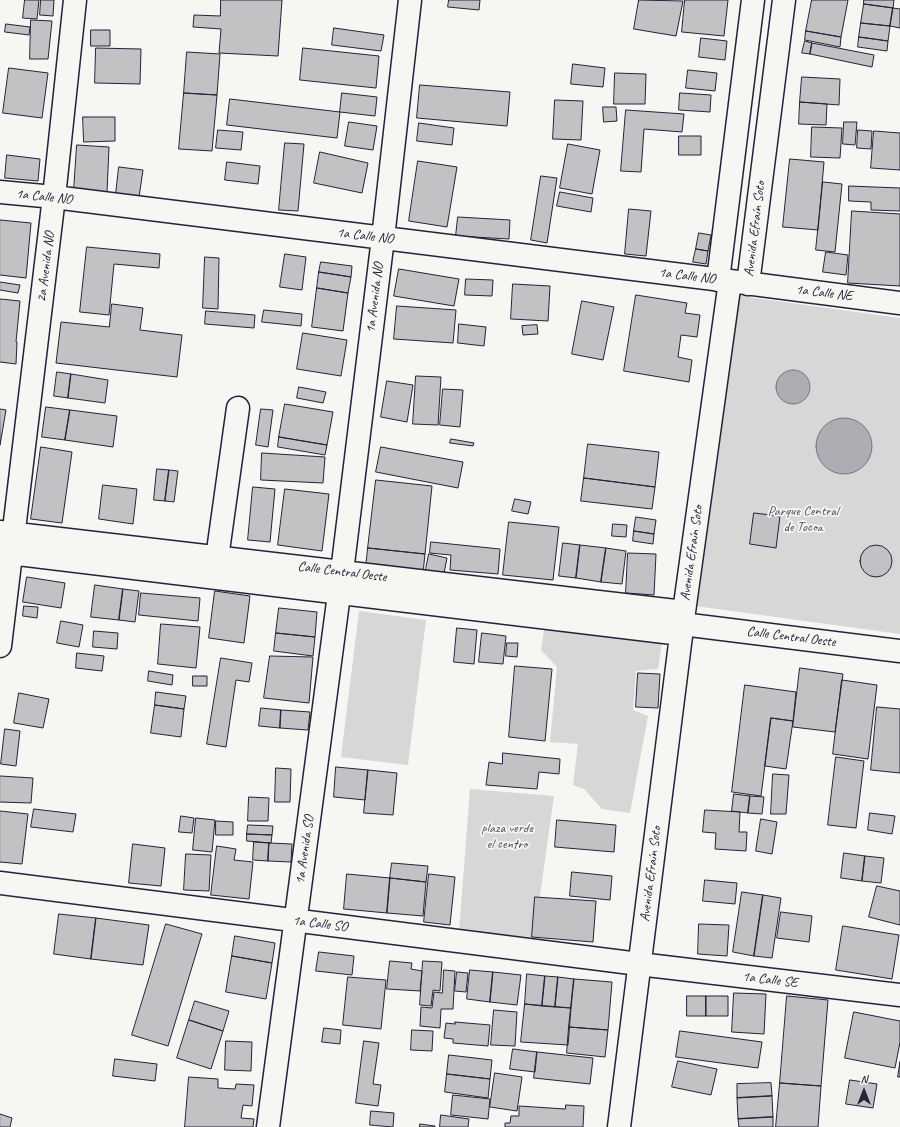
<!DOCTYPE html>
<meta charset="utf-8">
<style>
body{margin:0}
#map{position:relative;width:900px;height:1127px;overflow:hidden;background:#f6f6f2;font-family:Caveat,sans-serif}
canvas{display:block}
.north{position:absolute;left:844px;top:1071px;width:40px;height:40px;-webkit-text-stroke:3px #f6f6f2;paint-order:stroke;rotate:0deg;font-size:11px;font-weight:700;line-height:16px;text-align:center;color:#22223b}
.north::after{content:'';display:block;margin:auto;width:14px;height:18px;background:#22223b;clip-path:polygon(50% 0,100% 100%,50% 72%,0 100%)}
</style>
<div id="map">
<canvas width="900" height="1127"></canvas>
<div class="north">N</div>
</div>
<script>
const ctx = document.querySelector('canvas').getContext('2d');
ctx.lineJoin = 'round';
function fillPath(path, color) {
  ctx.fillStyle = color;
  ctx.fill(path, 'evenodd');
}
function stroke(path, color, width, dash) {
  ctx.strokeStyle = color;
  ctx.lineWidth = width;
  ctx.lineCap = dash ? 'butt' : 'round';
  ctx.setLineDash(dash || []);
  ctx.stroke(path);
}
function label(font, color, halo, rows, align = 'center') {
  ctx.font = font + ' Caveat,sans-serif';
  ctx.lineWidth = 3.5;
  ctx.setLineDash([]);
  ctx.textBaseline = 'middle';
  ctx.strokeStyle = halo;
  ctx.fillStyle = color;
  for (const [text, x, y, turn = 0] of rows) {
    ctx.save();
    ctx.translate(x, y);
    ctx.rotate((+turn || 0) * Math.PI / 180);
    ctx.textAlign = isNaN(turn) ? turn : align;
    if (halo) ctx.strokeText(text, 0, 0);
    ctx.fillText(text, 0, 0);
    ctx.restore();
  }
}
fillPath(new Path2D(`
 M 740,296 L 900,318 L 900,634 L 695,606 Z
 M 359,611 L 426,620 L 408,765 L 341,757 Z
 M 545,624 L 662,643 L 658,669 L 636,671 L 633,710 L 648,716 L 630,813 L 602,809 L 584,789 L 573,785 L 578,744 L 550,742 L 557,667 L 541,650 Z
 M 470,789 L 554,796 L 533,945 L 459,932 Z`), '#d7d7d7');
const water = new Path2D(`
 M776 387a17 17 0 1 1 34 0a17 17 0 1 1-34 0Z
 M816 446a28 28 0 1 1 56 0a28 28 0 1 1-56 0Z`);
fillPath(water, '#adadb3');
stroke(water, '#757583', 1);
const building = new Path2D(`
 M 25,0 L 39,0 L 37,19 L 23,18 Z
 M 41,0 L 54,0 L 53,16 L 40,15 Z
 M 221,0 L 282,0 L 278,56 L 219,53 L 221,29 L 193,27 L 194,15 L 220,16 Z
 M 449,0 L 480,0 L 479,10 L 448,7 Z
 M 639,0 L 683,1 L 676,36 L 634,29 Z
 M 685,0 L 728,0 L 724,36 L 682,32 Z
 M 812,0 L 848,0 L 841,37 L 806,31 Z
 M 864,0 L 894,0 L 893,8 L 864,4 Z
 M 864,4 L 893,8 L 890,26 L 861,23 Z
 M 893,8 L 900,9 L 900,28 L 890,26 Z
 M 31,20 L 52,21 L 48,59 L 30,59 Z
 M 861,23 L 890,26 L 888,41 L 859,37 Z
 M 6,24 L 30,27 L 29,35 L 5,32 Z
 M 334,28 L 384,35 L 381,51 L 332,45 Z
 M 91,30 L 110,30 L 110,46 L 91,46 Z
 M 806,31 L 841,37 L 840,47 L 805,40 Z
 M 859,37 L 888,41 L 887,51 L 858,47 Z
 M 701,38 L 727,41 L 725,60 L 699,57 Z
 M 805,41 L 812,43 L 810,54 L 802,53 Z
 M 812,43 L 874,55 L 872,67 L 810,54 Z
 M 96,48 L 141,49 L 140,84 L 95,83 Z
 M 303,48 L 379,56 L 376,88 L 300,80 Z
 M 187,52 L 220,54 L 217,95 L 184,93 Z
 M 573,64 L 605,68 L 603,87 L 571,84 Z
 M 9,68 L 48,73 L 42,118 L 3,113 Z
 M 688,70 L 717,73 L 715,91 L 686,88 Z
 M 615,73 L 646,74 L 645,104 L 614,104 Z
 M 802,77 L 840,79 L 839,105 L 800,102 Z
 M 420,85 L 510,92 L 507,126 L 417,118 Z
 M 184,93 L 217,95 L 212,151 L 179,149 Z
 M 342,93 L 377,97 L 375,116 L 340,112 Z
 M 680,93 L 711,95 L 710,112 L 679,110 Z
 M 230,99 L 340,112 L 337,138 L 227,125 Z
 M 555,100 L 583,101 L 581,140 L 553,139 Z
 M 800,102 L 827,104 L 826,125 L 799,124 Z
 M 603,107 L 616,107 L 617,121 L 604,122 Z
 M 626,110 L 684,114 L 682,132 L 644,129 L 641,172 L 621,171 Z
 M 83,117 L 115,117 L 115,141 L 84,142 Z
 M 349,122 L 377,126 L 373,150 L 345,146 Z
 M 844,122 L 857,122 L 855,145 L 843,144 Z
 M 419,123 L 454,128 L 452,145 L 417,141 Z
 M 812,127 L 842,128 L 840,158 L 811,157 Z
 M 218,130 L 243,132 L 241,150 L 216,148 Z
 M 858,130 L 872,131 L 871,149 L 857,148 Z
 M 874,131 L 900,133 L 900,170 L 871,168 Z
 M 679,136 L 701,136 L 701,155 L 679,155 Z
 M 285,143 L 304,144 L 298,211 L 279,210 Z
 M 568,144 L 600,150 L 592,194 L 560,188 Z
 M 77,145 L 109,147 L 107,192 L 74,190 Z
 M 320,152 L 368,163 L 362,193 L 314,183 Z
 M 7,155 L 40,159 L 38,181 L 5,178 Z
 M 790,159 L 824,162 L 818,230 L 783,227 Z
 M 418,161 L 457,167 L 447,227 L 409,221 Z
 M 227,162 L 260,166 L 258,184 L 225,180 Z
 M 119,167 L 143,170 L 139,197 L 116,194 Z
 M 541,176 L 557,178 L 547,243 L 531,240 Z
 M 823,182 L 842,184 L 835,252 L 816,250 Z
 M 849,186 L 900,188 L 900,211 L 871,210 L 871,202 L 849,201 Z
 M 560,192 L 593,198 L 591,212 L 557,206 Z
 M 629,209 L 651,211 L 646,256 L 625,254 Z
 M 852,211 L 900,214 L 900,286 L 848,283 Z
 M 458,217 L 510,220 L 509,239 L 456,236 Z
 M 0,220 L 31,223 L 26,278 L 0,275 Z
 M 699,233 L 711,235 L 708,251 L 696,249 Z
 M 87,247 L 160,254 L 159,268 L 114,264 L 109,315 L 80,312 Z
 M 696,249 L 708,251 L 706,264 L 693,262 Z
 M 826,252 L 848,255 L 846,275 L 823,272 Z
 M 285,254 L 306,257 L 302,290 L 280,287 Z
 M 205,257 L 219,258 L 218,309 L 203,308 Z
 M 321,262 L 352,266 L 351,277 L 319,272 Z
 M 399,269 L 459,279 L 454,306 L 394,296 Z
 M 319,272 L 351,277 L 348,293 L 317,288 Z
 M 466,279 L 493,280 L 492,296 L 465,295 Z
 M 0,282 L 20,285 L 18,293 L 0,290 Z
 M 513,284 L 550,286 L 548,321 L 511,319 Z
 M 317,288 L 348,293 L 343,331 L 312,327 Z
 M 636,295 L 687,303 L 685,313 L 700,315 L 697,337 L 681,335 L 678,357 L 692,360 L 689,382 L 624,371 Z
 M 0,299 L 20,301 L 16,342 L 17,342 L 16,364 L 0,362 Z
 M 582,301 L 614,307 L 603,360 L 572,354 Z
 M 112,304 L 143,308 L 140,330 L 182,335 L 177,377 L 56,363 L 61,322 L 109,327 Z
 M 397,306 L 456,310 L 453,343 L 394,339 Z
 M 264,310 L 302,314 L 301,326 L 262,322 Z
 M 206,311 L 255,315 L 254,328 L 205,324 Z
 M 459,324 L 486,327 L 484,346 L 458,343 Z
 M 537,325 L 538,334 L 523,335 L 522,326 Z
 M 303,333 L 347,340 L 341,376 L 297,369 Z
 M 57,372 L 71,374 L 68,398 L 54,396 Z
 M 71,374 L 108,380 L 105,403 L 68,398 Z
 M 416,376 L 441,377 L 438,425 L 413,424 Z
 M 387,381 L 413,385 L 407,422 L 381,417 Z
 M 299,387 L 326,392 L 323,403 L 297,398 Z
 M 443,389 L 463,390 L 460,427 L 440,425 Z
 M 285,404 L 333,412 L 327,445 L 279,437 Z
 M 46,407 L 70,410 L 65,440 L 42,437 Z
 M 0,409 L 6,410 L 0,445 Z
 M 261,409 L 273,410 L 268,447 L 256,445 Z
 M 70,410 L 117,416 L 113,447 L 65,440 Z
 M 279,437 L 327,445 L 325,455 L 278,447 Z
 M 451,439 L 474,443 L 473,446 L 450,443 Z
 M 588,444 L 659,452 L 655,487 L 584,478 Z
 M 41,447 L 72,452 L 62,523 L 31,519 Z
 M 381,447 L 463,462 L 458,488 L 376,472 Z
 M 262,453 L 325,457 L 323,483 L 261,480 Z
 M 157,469 L 169,470 L 165,501 L 154,500 Z
 M 169,470 L 178,471 L 174,502 L 165,501 Z
 M 584,478 L 655,487 L 652,509 L 581,501 Z
 M 376,480 L 432,486 L 425,554 L 368,548 Z
 M 103,485 L 137,489 L 133,524 L 99,519 Z
 M 253,487 L 275,489 L 270,542 L 248,540 Z
 M 285,489 L 329,494 L 322,551 L 278,545 Z
 M 515,499 L 531,502 L 528,514 L 512,511 Z
 M 754,513 L 780,516 L 776,548 L 750,544 Z
 M 636,517 L 656,520 L 654,534 L 634,531 Z
 M 509,522 L 559,527 L 553,580 L 503,575 Z
 M 613,524 L 627,525 L 626,537 L 612,536 Z
 M 634,531 L 654,534 L 653,544 L 633,541 Z
 M 431,542 L 500,549 L 498,574 L 450,570 L 451,555 L 430,553 Z
 M 563,543 L 580,545 L 576,578 L 559,576 Z
 M 580,545 L 606,548 L 601,582 L 576,578 Z
 M860 561a16 16 0 1 1 32 0a16 16 0 1 1-32 0Z
 M 368,548 L 425,554 L 423,573 L 366,567 Z
 M 606,548 L 626,551 L 622,584 L 601,582 Z
 M 628,553 L 656,554 L 654,595 L 626,593 Z
 M 429,554 L 447,558 L 443,578 L 425,574 Z
 M 27,577 L 65,583 L 61,608 L 23,602 Z
 M 95,585 L 123,589 L 119,620 L 91,617 Z
 M 123,589 L 139,591 L 135,622 L 119,620 Z
 M 215,591 L 250,596 L 244,643 L 209,638 Z
 M 141,593 L 200,598 L 198,621 L 139,615 Z
 M 24,606 L 38,607 L 37,618 L 23,616 Z
 M 279,608 L 317,612 L 315,637 L 276,633 Z
 M 61,621 L 83,625 L 79,647 L 57,643 Z
 M 161,624 L 200,627 L 196,668 L 158,664 Z
 M 457,628 L 477,630 L 474,664 L 454,662 Z
 M 94,631 L 118,633 L 117,649 L 93,647 Z
 M 276,633 L 315,637 L 313,656 L 274,651 Z
 M 482,633 L 506,636 L 503,664 L 479,662 Z
 M 507,643 L 518,643 L 517,657 L 506,656 Z
 M 77,653 L 104,656 L 102,671 L 76,668 Z
 M 270,656 L 313,657 L 309,703 L 264,698 Z
 M 221,658 L 252,663 L 249,682 L 236,680 L 226,747 L 207,744 Z
 M 515,666 L 552,669 L 545,741 L 509,737 Z
 M 800,668 L 843,674 L 835,732 L 793,727 Z
 M 149,671 L 173,675 L 172,685 L 148,681 Z
 M 638,673 L 660,674 L 658,708 L 636,707 Z
 M 193,676 L 207,676 L 207,686 L 193,686 Z
 M 842,680 L 877,685 L 868,759 L 833,754 Z
 M 745,685 L 796,692 L 793,721 L 771,718 L 761,796 L 732,792 Z
 M 156,692 L 186,696 L 184,709 L 155,705 Z
 M 19,693 L 49,699 L 43,728 L 14,723 Z
 M 155,705 L 184,709 L 181,737 L 151,733 Z
 M 877,707 L 900,709 L 900,773 L 871,770 Z
 M 261,708 L 281,710 L 280,728 L 259,726 Z
 M 281,710 L 310,712 L 308,730 L 280,728 Z
 M 771,718 L 793,721 L 786,769 L 765,766 Z
 M 5,729 L 20,731 L 16,766 L 1,764 Z
 M 503,753 L 560,759 L 559,774 L 539,772 L 537,789 L 486,785 L 489,762 L 502,764 Z
 M 836,757 L 864,761 L 856,828 L 828,825 Z
 M 336,767 L 368,770 L 365,800 L 334,797 Z
 M 276,768 L 291,769 L 290,802 L 275,802 Z
 M 368,770 L 397,773 L 393,815 L 364,813 Z
 M 773,774 L 789,775 L 786,814 L 771,814 Z
 M 0,776 L 33,778 L 31,803 L 0,802 Z
 M 734,794 L 750,796 L 748,813 L 732,811 Z
 M 750,796 L 764,797 L 762,814 L 748,813 Z
 M 249,797 L 269,798 L 268,821 L 248,821 Z
 M 34,809 L 76,814 L 73,832 L 31,827 Z
 M 705,810 L 740,812 L 739,832 L 747,832 L 746,851 L 715,849 L 716,833 L 703,832 Z
 M 0,811 L 28,814 L 22,864 L 0,862 Z
 M 870,813 L 895,816 L 892,834 L 868,830 Z
 M 181,816 L 194,818 L 192,833 L 179,832 Z
 M 196,818 L 215,820 L 212,852 L 193,850 Z
 M 761,819 L 777,822 L 772,854 L 756,851 Z
 M 557,820 L 616,825 L 614,852 L 555,847 Z
 M 216,821 L 233,822 L 233,835 L 216,835 Z
 M 248,825 L 273,826 L 272,835 L 247,834 Z
 M 247,834 L 272,835 L 271,843 L 247,841 Z
 M 254,842 L 269,843 L 268,861 L 253,860 Z
 M 269,843 L 292,844 L 291,862 L 268,861 Z
 M 133,844 L 165,848 L 161,886 L 129,883 Z
 M 217,846 L 236,849 L 234,860 L 253,862 L 249,899 L 211,895 Z
 M 844,853 L 865,856 L 862,881 L 841,878 Z
 M 186,854 L 211,855 L 209,891 L 184,890 Z
 M 865,856 L 884,858 L 881,883 L 862,881 Z
 M 392,863 L 428,866 L 426,882 L 390,878 Z
 M 572,872 L 612,876 L 610,900 L 570,896 Z
 M 347,874 L 390,878 L 387,913 L 344,909 Z
 M 429,874 L 455,877 L 450,925 L 424,922 Z
 M 390,878 L 426,882 L 423,916 L 387,913 Z
 M 705,880 L 737,883 L 735,904 L 703,901 Z
 M 877,886 L 900,891 L 900,925 L 869,917 Z
 M 742,892 L 763,895 L 754,956 L 733,952 Z
 M 763,895 L 781,898 L 772,958 L 754,956 Z
 M 535,897 L 596,901 L 593,942 L 532,937 Z
 M 781,912 L 812,916 L 809,942 L 777,938 Z
 M 59,914 L 96,918 L 91,959 L 54,954 Z
 M 96,918 L 149,925 L 143,965 L 91,959 Z
 M 166,924 L 202,934 L 168,1046 L 132,1035 Z
 M 699,924 L 729,925 L 727,956 L 698,954 Z
 M 843,926 L 899,935 L 892,979 L 836,970 Z
 M 235,936 L 275,943 L 272,963 L 232,956 Z
 M 319,952 L 354,956 L 352,975 L 316,971 Z
 M 232,956 L 272,963 L 266,999 L 226,992 Z
 M 390,961 L 412,963 L 411,969 L 422,971 L 420,991 L 387,989 Z
 M 423,961 L 442,962 L 440,991 L 433,990 L 431,1006 L 420,1005 Z
 M 444,970 L 455,971 L 453,1009 L 441,1009 L 440,1028 L 420,1026 L 421,1007 L 432,1008 L 434,992 L 442,993 Z
 M 470,970 L 493,972 L 490,1002 L 467,999 Z
 M 457,972 L 468,973 L 466,992 L 455,991 Z
 M 493,972 L 521,975 L 517,1005 L 490,1002 Z
 M 527,974 L 545,976 L 542,1006 L 525,1004 Z
 M 545,976 L 558,977 L 555,1007 L 542,1006 Z
 M 348,977 L 386,980 L 381,1029 L 343,1025 Z
 M 558,977 L 574,979 L 571,1008 L 555,1007 Z
 M 574,979 L 612,982 L 608,1030 L 569,1027 Z
 M 734,993 L 766,994 L 764,1034 L 732,1032 Z
 M 687,996 L 706,996 L 706,1016 L 687,1016 Z
 M 706,996 L 728,996 L 728,1016 L 706,1016 Z
 M 787,996 L 828,1000 L 821,1086 L 780,1083 Z
 M 195,1001 L 229,1011 L 223,1031 L 189,1020 Z
 M 525,1004 L 571,1008 L 568,1045 L 521,1042 Z
 M 494,1010 L 517,1012 L 515,1046 L 491,1045 Z
 M 854,1012 L 900,1021 L 900,1042 L 895,1068 L 845,1058 Z
 M 189,1020 L 223,1031 L 211,1069 L 177,1058 Z
 M 455,1022 L 490,1025 L 488,1046 L 453,1043 L 453,1039 L 444,1038 L 446,1023 L 455,1024 Z
 M 569,1027 L 608,1030 L 605,1057 L 567,1053 Z
 M 324,1028 L 341,1030 L 340,1044 L 322,1042 Z
 M 412,1030 L 433,1031 L 432,1051 L 411,1050 Z
 M 680,1031 L 762,1042 L 758,1068 L 676,1057 Z
 M 226,1041 L 252,1042 L 251,1071 L 225,1070 Z
 M 364,1041 L 379,1043 L 373,1084 L 381,1085 L 378,1106 L 356,1103 Z
 M 513,1049 L 537,1052 L 535,1072 L 510,1069 Z
 M 537,1052 L 593,1058 L 590,1084 L 534,1078 Z
 M 449,1055 L 492,1060 L 490,1079 L 447,1074 Z
 M 115,1059 L 157,1064 L 155,1081 L 113,1076 Z
 M 678,1061 L 717,1069 L 711,1095 L 672,1087 Z
 M 900,1062 L 900,1077 L 898,1077 Z
 M 495,1073 L 522,1077 L 517,1111 L 490,1107 Z
 M 447,1074 L 490,1079 L 488,1098 L 445,1092 Z
 M 189,1077 L 218,1079 L 218,1088 L 235,1089 L 236,1084 L 254,1085 L 252,1106 L 243,1105 L 241,1118 L 254,1119 L 253,1127 L 185,1127 Z
 M 850,1080 L 877,1084 L 873,1108 L 846,1104 Z
 M 771,1083 L 772,1096 L 737,1098 L 737,1084 Z
 M 780,1083 L 821,1086 L 818,1127 L 776,1127 Z
 M 453,1095 L 490,1099 L 488,1119 L 451,1115 Z
 M 772,1096 L 773,1117 L 738,1119 L 737,1098 Z
 M 566,1105 L 584,1106 L 583,1127 L 505,1127 L 505,1123 L 510,1123 L 511,1116 L 519,1116 L 519,1106 L 565,1109 Z
 M 371,1111 L 394,1113 L 393,1127 L 370,1125 Z
 M 0,1114 L 12,1118 L 10,1127 L 0,1127 Z
 M 441,1115 L 469,1119 L 468,1127 L 440,1127 Z
 M 773,1117 L 773,1127 L 739,1127 L 738,1119 Z
 M 420,1124 L 435,1126 L 435,1127 L 420,1127 Z`);
fillPath(building, '#c2c2c4');
stroke(building, '#22223b', 1);
const minor = new Path2D(`
 M 0,192 L 54,197 L 730,281
 M 718,280 L 753,0
 M 748,284 L 784,0
 M 0,532 L 684,612
 M 0,552 L 681,634
 M 217,558 L 238,408
 M 682,624 L 900,651
 M 0,646 L 54,197 L 75,0
 M 0,883 L 639,964 L 900,995
 M 268,1127 L 342,572 L 383,238 L 410,0
 M 619,1127 L 684,612 L 730,281 L 900,303`);
stroke(minor, '#22223b', 25);
stroke(minor, '#f6f6f2', 22);
label('14px', '#22223b', '#f6f6f2', [
 ["1a Calle NO",44,197,6],
 ["Avenida Efraín Soto",755,229,-83],
 ["1a Calle NO",365,236,7],
 ["2a Avenida NO",46,267,-83],
 ["1a Calle NO",687,276,7],
 ["1a Calle NE",824,293,7],
 ["1a Avenida NO",375,298,-83],
 ["Avenida Efraín Soto",692,553,-82],
 ["Calle Central Oeste",342,572,7],
 ["Calle Central Oeste",791,637,7],
 ["1a Avenida SO",305,850,-82],
 ["Avenida Efraín Soto",651,874,-83],
 ["1a Calle SO",320,924,7],
 ["1a Calle SE",770,980,7]
]);
label('14px', '#4f4f62', '#f6f6f2', [
 ["Parque Central",803,511],
 ["de Tocoa",803,527],
 ["plaza verde",507,828],
 ["el centro",507,844]
]);
</script>
